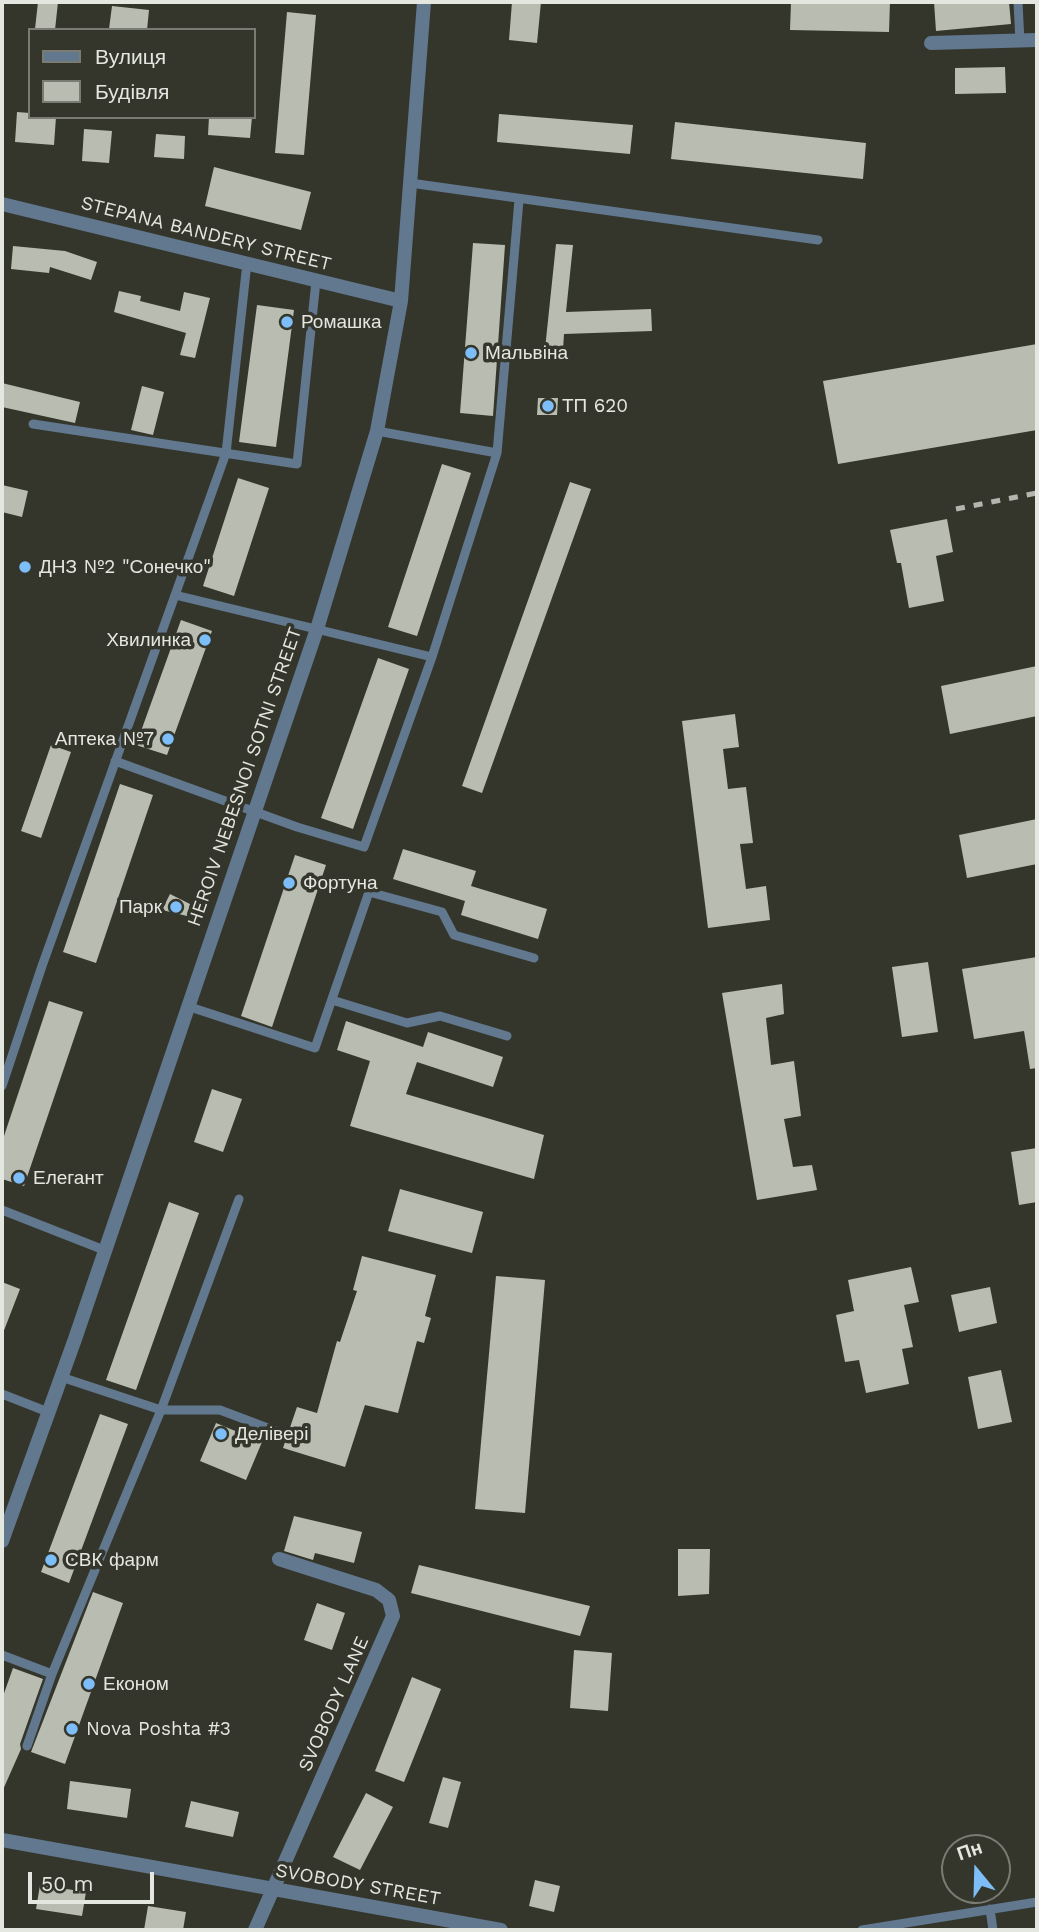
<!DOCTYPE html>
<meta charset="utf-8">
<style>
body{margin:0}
#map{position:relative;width:1039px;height:1932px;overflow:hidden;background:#34362c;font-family:"Work Sans",sans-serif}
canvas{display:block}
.frame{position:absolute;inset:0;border:4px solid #e4e6e0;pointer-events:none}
.legend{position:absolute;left:28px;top:28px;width:228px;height:91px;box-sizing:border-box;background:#34362c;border:2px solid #7a7c74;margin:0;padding:9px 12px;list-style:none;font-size:21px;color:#e4e6e0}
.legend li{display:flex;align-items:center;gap:14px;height:35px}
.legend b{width:35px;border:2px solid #7a7c74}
.north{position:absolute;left:941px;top:1834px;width:70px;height:70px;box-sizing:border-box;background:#34362c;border:2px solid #7a7c74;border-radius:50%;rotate:341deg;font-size:19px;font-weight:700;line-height:28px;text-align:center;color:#e4e6e0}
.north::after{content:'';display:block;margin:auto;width:24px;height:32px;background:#7dbef9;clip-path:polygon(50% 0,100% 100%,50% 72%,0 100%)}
.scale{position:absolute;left:28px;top:1872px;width:126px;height:32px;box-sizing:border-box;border:4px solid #e4e6e0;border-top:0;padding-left:9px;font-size:21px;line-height:24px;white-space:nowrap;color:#e4e6e0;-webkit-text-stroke:5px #34362c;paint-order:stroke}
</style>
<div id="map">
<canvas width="1039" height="1932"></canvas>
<div class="frame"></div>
<ul class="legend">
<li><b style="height:9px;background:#61788f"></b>Вулиця</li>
<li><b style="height:19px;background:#b9bcb0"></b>Будівля</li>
</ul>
<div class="north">Пн</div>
<div class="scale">50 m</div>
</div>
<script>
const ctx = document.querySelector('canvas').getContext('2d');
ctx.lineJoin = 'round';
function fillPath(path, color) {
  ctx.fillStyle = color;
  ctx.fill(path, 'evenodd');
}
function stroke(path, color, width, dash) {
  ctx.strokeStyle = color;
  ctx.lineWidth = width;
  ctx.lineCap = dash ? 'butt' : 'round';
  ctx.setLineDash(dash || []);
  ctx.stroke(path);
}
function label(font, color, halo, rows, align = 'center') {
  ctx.font = font + ' "Work Sans",sans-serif';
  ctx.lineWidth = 7;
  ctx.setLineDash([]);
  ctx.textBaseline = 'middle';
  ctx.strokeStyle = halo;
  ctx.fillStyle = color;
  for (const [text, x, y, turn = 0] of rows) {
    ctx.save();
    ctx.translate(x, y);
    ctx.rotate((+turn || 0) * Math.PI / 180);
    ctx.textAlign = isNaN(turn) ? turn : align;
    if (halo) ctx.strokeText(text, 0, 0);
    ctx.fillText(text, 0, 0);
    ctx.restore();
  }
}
fillPath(new Path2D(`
 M 38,2 L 58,2 L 55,30 L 35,29 Z
 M 512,2 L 541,2 L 537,43 L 509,40 Z
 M 791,2 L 890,2 L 889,32 L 790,30 Z
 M 934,2 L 1009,2 L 1011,24 L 936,31 Z
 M 112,6 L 149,10 L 147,30 L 109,29 Z
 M 287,12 L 316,15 L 304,155 L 275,153 Z
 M 1005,67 L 1006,93 L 955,94 L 955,68 Z
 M 17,112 L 30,113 L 30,117 L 56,117 L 54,145 L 15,142 Z
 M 499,114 L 633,125 L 630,154 L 497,142 Z
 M 209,117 L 252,117 L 250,138 L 208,135 Z
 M 675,122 L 866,143 L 863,179 L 671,159 Z
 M 84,129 L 112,131 L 109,163 L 82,161 Z
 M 156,134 L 185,136 L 184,159 L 154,157 Z
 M 214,167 L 311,192 L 301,230 L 205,206 Z
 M 473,243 L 505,245 L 493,416 L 460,413 Z
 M 556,244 L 573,245 L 566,312 L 651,309 L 652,331 L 564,334 L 563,350 L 545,349 Z
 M 13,246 L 65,251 L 97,262 L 91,280 L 50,267 L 49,273 L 11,269 Z
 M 119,291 L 141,296 L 140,301 L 180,311 L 184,292 L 210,298 L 195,358 L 180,355 L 186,333 L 114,312 Z
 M 257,305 L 294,310 L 276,447 L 239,442 Z
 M 1037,344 L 1037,430 L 838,464 L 823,381 Z
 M 2,383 L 80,402 L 75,423 L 2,407 Z
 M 142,386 L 164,392 L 153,435 L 131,430 Z
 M 538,398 L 558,398 L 557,415 L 537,415 Z
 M 442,464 L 471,473 L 417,636 L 388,627 Z
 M 238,478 L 269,488 L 234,596 L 203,586 Z
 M 570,482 L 591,489 L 482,793 L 462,786 Z
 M 2,485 L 28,491 L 22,517 L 2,512 Z
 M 947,519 L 953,552 L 936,556 L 944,601 L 909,608 L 901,563 L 897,563 L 890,530 Z
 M 181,620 L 212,631 L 167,755 L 136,745 Z
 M 378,658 L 409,669 L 353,829 L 321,818 Z
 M 1037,666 L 1037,716 L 950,734 L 941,686 Z
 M 735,714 L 739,747 L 723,749 L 728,789 L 746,787 L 753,843 L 740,844 L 746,889 L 766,886 L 770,920 L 708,928 L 682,721 Z
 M 51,745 L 71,752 L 41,838 L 21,831 Z
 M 120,784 L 153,795 L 96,963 L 63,952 Z
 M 1037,819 L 1037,864 L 967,878 L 959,835 Z
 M 403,849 L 476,871 L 471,886 L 547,909 L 538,939 L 461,915 L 465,901 L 393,879 Z
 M 295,855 L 326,865 L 272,1027 L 241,1016 Z
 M 170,894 L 190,904 L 187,916 L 162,910 Z
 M 1037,957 L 1037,1068 L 1030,1069 L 1024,1031 L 974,1039 L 962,969 Z
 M 928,962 L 938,1032 L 902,1037 L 892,967 Z
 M 782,984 L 784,1014 L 766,1018 L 771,1065 L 794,1061 L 801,1116 L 784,1119 L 793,1167 L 812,1165 L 817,1190 L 757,1200 L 722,993 Z
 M 49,1001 L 83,1012 L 24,1186 L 2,1179 L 2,1142 Z
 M 346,1021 L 423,1047 L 428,1032 L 503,1057 L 493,1087 L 417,1062 L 406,1094 L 544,1135 L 534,1179 L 350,1126 L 370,1061 L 337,1050 Z
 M 212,1089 L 242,1099 L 223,1152 L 194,1142 Z
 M 1037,1148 L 1037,1202 L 1019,1205 L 1011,1152 Z
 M 400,1189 L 483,1212 L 472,1253 L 388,1231 Z
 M 169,1202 L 199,1213 L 136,1390 L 106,1380 Z
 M 362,1256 L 436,1275 L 425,1316 L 431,1318 L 424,1343 L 417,1341 L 398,1413 L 365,1405 L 345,1467 L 283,1448 L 297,1407 L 317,1413 L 337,1341 L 340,1342 L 357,1291 L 353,1290 Z
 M 911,1267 L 919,1302 L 904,1305 L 913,1347 L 902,1349 L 909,1384 L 866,1393 L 859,1360 L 845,1362 L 836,1315 L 854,1311 L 848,1280 Z
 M 496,1276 L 545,1280 L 525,1513 L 475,1509 Z
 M 2,1282 L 20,1289 L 3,1333 L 2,1333 Z
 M 990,1287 L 997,1323 L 959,1332 L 951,1295 Z
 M 1001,1370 L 1012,1422 L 978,1429 L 968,1377 Z
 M 100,1414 L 128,1424 L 69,1583 L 41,1572 Z
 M 216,1423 L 262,1442 L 246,1480 L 200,1461 Z
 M 294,1516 L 362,1532 L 354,1563 L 315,1553 L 313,1560 L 284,1551 Z
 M 678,1549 L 710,1549 L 709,1594 L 678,1596 Z
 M 419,1565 L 590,1606 L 580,1636 L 411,1593 Z
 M 93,1592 L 123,1603 L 65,1764 L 31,1752 Z
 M 317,1603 L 345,1613 L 332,1650 L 304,1640 Z
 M 574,1650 L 612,1653 L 608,1711 L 570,1708 Z
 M 13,1668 L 43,1679 L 20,1744 L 21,1749 L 2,1792 L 2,1699 Z
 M 412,1677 L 441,1689 L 404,1782 L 375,1771 Z
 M 443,1777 L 461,1782 L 448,1828 L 429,1823 Z
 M 70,1781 L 131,1789 L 127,1818 L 67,1809 Z
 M 366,1793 L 393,1807 L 360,1870 L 333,1857 Z
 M 191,1801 L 239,1812 L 233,1837 L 185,1827 Z
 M 535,1880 L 560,1886 L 554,1912 L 529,1906 Z
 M 40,1885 L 86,1892 L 82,1916 L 36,1909 Z
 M 148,1906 L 186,1912 L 183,1930 L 144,1930 Z`), '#b9bcb0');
stroke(new Path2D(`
 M 1018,2 L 1020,42
 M 410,183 L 818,240
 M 33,424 L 297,464 L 316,281
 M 377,431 L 497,453
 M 175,595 L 432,657
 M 115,761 L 297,827 L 364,847 L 432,657 L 497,453 L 519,200
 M 332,1000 L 407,1023 L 440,1016 L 507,1036
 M 187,1006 L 315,1048 L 369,892 L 442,912 L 454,935 L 534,958
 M 2,1086 L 42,966 L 226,453 L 247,263
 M 2,1210 L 104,1250
 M 61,1377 L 161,1410 L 220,1410 L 281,1433
 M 2,1394 L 48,1412
 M 2,1655 L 52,1674
 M 27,1746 L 52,1674 L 161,1410 L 239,1199
 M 990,1909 L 993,1930
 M 862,1930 L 1037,1902`), '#61788f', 9);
stroke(new Path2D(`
 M 931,43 L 1037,40
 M 2,204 L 401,301
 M 2,1541 L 75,1339 L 317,629 L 377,431 L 401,301 L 424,2
 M 2,1840 L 501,1930
 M 255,1930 L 393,1616 L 389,1600 L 376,1590 L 279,1559`), '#61788f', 14);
stroke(new Path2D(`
 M 956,509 L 1037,493`), '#b3b5ae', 5, [9, 9]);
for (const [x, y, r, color] of [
 [287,322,7,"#7dbef9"],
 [471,353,7,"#7dbef9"],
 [548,406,7,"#7dbef9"],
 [25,567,7,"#7dbef9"],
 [205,640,7,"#7dbef9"],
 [168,739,7,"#7dbef9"],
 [289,883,7,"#7dbef9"],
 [176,907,7,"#7dbef9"],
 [19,1178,7,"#7dbef9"],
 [221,1434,7,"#7dbef9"],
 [51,1560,7,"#7dbef9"],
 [89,1684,7,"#7dbef9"],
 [72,1729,7,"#7dbef9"]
]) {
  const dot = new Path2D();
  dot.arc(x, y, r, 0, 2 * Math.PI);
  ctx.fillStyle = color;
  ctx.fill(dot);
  stroke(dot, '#34362c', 2.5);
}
label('19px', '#e4e6e0', '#34362c', [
 ["STEPANA BANDERY STREET",206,234,14],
 ["HEROIV NEBESNOI SOTNI STREET",245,777,-71],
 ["SVOBODY LANE",334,1704,-66],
 ["SVOBODY STREET",358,1885,10]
]);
label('19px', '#e4e6e0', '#34362c', [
 ["Ромашка",301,322],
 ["Мальвіна",485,353],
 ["ТП 620",562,406],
 ["ДНЗ №2 \"Сонечко\"",39,567],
 ["Хвилинка",191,640,"right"],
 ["Аптека №7",154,739,"right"],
 ["Фортуна",303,883],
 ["Парк",162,907,"right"],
 ["Елегант",33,1178],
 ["Делівері",235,1434],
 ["СВК фарм",65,1560],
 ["Економ",103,1684],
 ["Nova Poshta #3",86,1729]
], 'left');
</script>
